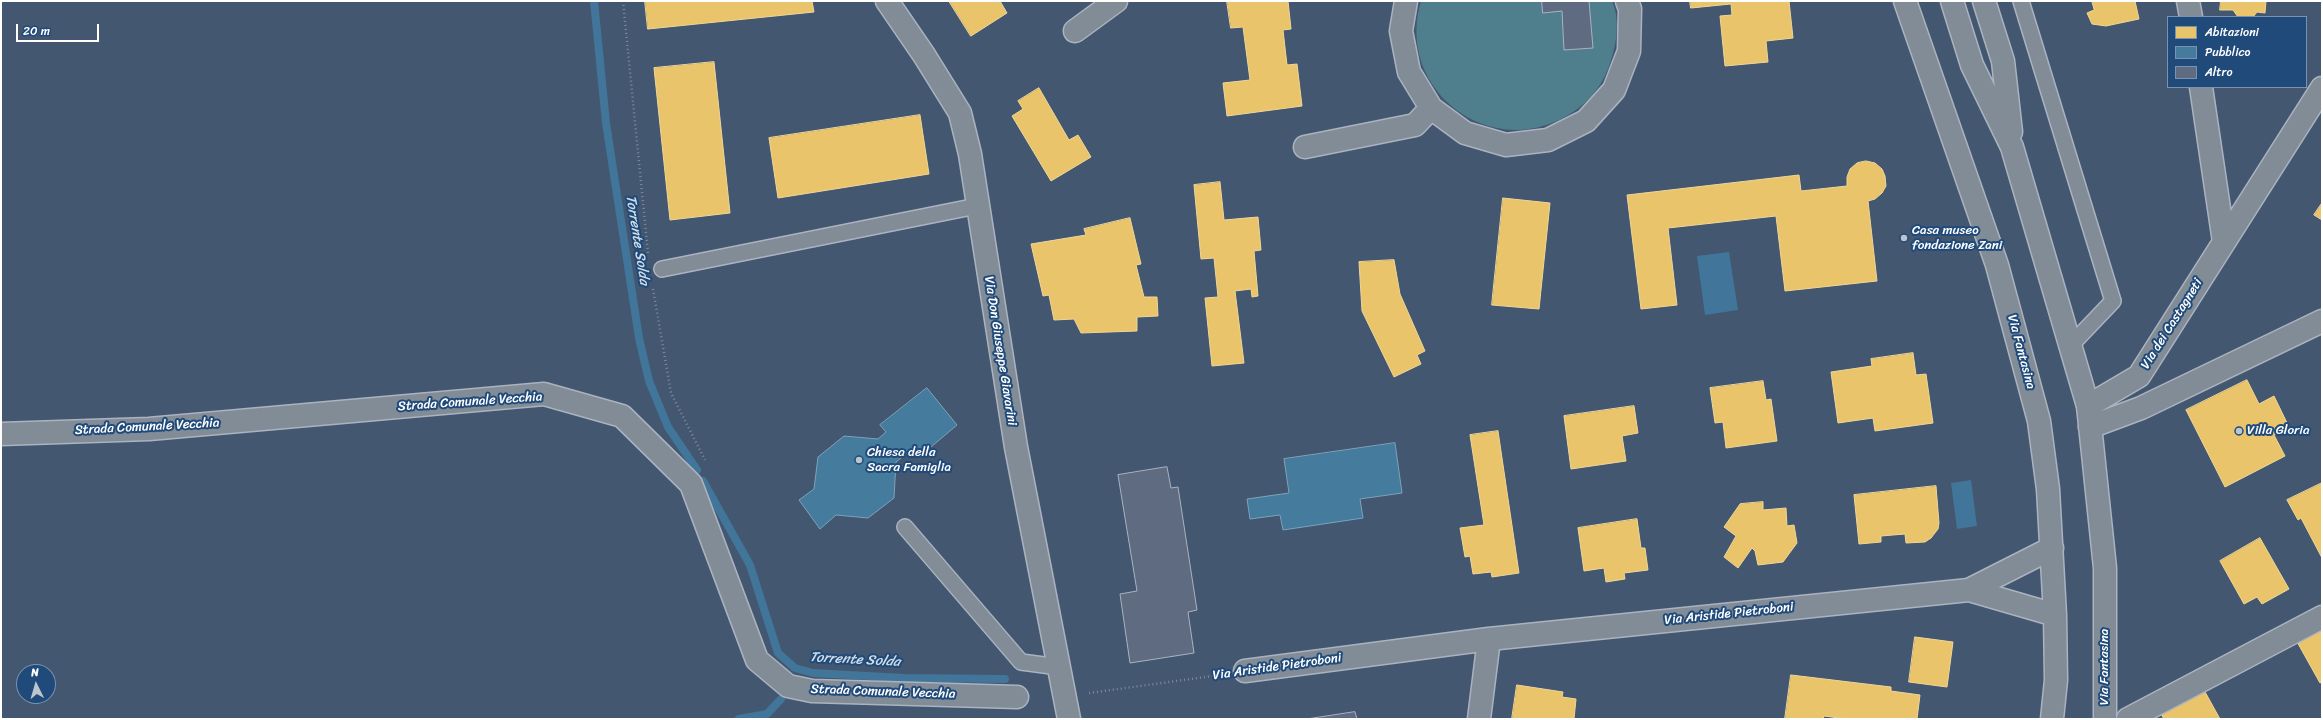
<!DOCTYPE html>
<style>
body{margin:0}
#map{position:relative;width:2323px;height:720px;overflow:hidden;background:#435771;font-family:Sriracha,sans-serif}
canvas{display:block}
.frame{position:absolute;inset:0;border:2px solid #fff;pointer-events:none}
.legend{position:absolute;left:2167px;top:16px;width:140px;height:72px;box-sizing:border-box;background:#1f4a7a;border:1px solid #7992af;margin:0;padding:5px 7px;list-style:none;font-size:12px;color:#fff}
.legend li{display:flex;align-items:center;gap:8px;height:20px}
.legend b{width:20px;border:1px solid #7992af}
.north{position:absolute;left:16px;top:664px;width:40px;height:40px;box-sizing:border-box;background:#1f4a7a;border:1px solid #7992af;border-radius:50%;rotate:355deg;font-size:11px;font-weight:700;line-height:16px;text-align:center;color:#fff}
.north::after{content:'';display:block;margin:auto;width:14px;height:18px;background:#bdc4cd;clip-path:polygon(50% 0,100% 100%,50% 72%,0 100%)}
.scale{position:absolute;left:16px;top:24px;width:83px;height:18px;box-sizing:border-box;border:2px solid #fff;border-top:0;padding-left:5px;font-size:12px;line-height:14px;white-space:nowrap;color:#fff;-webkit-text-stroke:3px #1f4a7a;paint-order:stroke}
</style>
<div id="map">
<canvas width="2323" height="720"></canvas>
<div class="frame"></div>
<ul class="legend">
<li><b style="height:11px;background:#e9c46a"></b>Abitazioni</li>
<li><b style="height:11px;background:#457b9d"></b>Pubblico</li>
<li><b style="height:11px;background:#5e6b80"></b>Altro</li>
</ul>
<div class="north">N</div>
<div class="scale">20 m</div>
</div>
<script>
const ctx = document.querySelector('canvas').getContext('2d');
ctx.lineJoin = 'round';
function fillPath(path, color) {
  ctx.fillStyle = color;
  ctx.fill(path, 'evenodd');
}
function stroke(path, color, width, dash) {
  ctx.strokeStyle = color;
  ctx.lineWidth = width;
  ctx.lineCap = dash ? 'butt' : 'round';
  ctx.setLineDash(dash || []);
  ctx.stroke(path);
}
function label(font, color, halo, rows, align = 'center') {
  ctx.font = font + ' Sriracha,sans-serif';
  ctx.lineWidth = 4;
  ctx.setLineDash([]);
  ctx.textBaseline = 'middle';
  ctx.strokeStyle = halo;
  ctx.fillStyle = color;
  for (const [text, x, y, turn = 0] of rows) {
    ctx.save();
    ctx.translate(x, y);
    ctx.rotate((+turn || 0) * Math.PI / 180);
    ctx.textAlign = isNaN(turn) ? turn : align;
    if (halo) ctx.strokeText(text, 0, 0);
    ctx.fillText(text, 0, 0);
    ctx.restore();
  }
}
fillPath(new Path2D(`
 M 1421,1 L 1612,1 C 1620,19 1617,42 1611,60 C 1605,82 1591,100 1573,112 C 1494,165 1394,92 1421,1 Z`), '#4f7e8d');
fillPath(new Path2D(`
 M 1729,252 L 1738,310 L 1705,315 L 1697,256 Z
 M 1971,480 L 1977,526 L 1957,529 L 1951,483 Z`), '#417599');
const homes = new Path2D(`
 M 645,1 L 812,1 L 814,12 L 648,29 Z
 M 949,1 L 1000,1 L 1007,13 L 971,36 Z
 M 1227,1 L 1288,1 L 1291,29 L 1283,30 L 1287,65 L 1297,64 L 1302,106 L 1227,116 L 1223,83 L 1250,80 L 1243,27 L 1231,28 Z
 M 1690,1 L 1789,1 L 1793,38 L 1766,41 L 1768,62 L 1725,66 L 1720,16 L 1732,15 L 1731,4 L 1691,8 Z
 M 2092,1 L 2135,1 L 2139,19 L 2106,26 L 2092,24 L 2087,13 L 2094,10 Z
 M 2221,1 L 2266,1 L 2265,13 L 2257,12 L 2253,17 L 2238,17 L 2233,10 L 2220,10 Z
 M 714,62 L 730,213 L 670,220 L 654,68 Z
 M 1039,88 L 1069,140 L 1078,135 L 1091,157 L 1051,181 L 1012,116 L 1023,109 L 1018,101 Z
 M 920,115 L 929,174 L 778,198 L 769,138 Z
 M 1866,161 L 1875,163 L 1882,169 L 1885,176 L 1886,186 L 1882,193 L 1875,199 L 1868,201 L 1877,281 L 1785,291 L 1776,216 L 1668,228 L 1677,305 L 1641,309 L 1627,195 L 1799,175 L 1801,191 L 1847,186 L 1847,177 L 1850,169 L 1857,163 Z
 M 1220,182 L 1224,220 L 1258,217 L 1261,250 L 1254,251 L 1258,296 L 1252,297 L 1251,289 L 1235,291 L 1244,363 L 1212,366 L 1205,298 L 1218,297 L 1214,258 L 1201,259 L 1194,185 Z
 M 1503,198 L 1550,203 L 1539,309 L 1492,305 Z
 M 2322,203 L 2322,220 L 2314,215 Z
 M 1130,218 L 1141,264 L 1136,265 L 1144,297 L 1157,297 L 1158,316 L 1137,317 L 1137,331 L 1081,333 L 1074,319 L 1054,320 L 1049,295 L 1043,296 L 1031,244 L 1086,235 L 1084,229 Z
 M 1394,260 L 1400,294 L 1425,351 L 1417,355 L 1421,364 L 1394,377 L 1362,311 L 1359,262 Z
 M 1913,353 L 1916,375 L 1926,374 L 1933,423 L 1875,431 L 1873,418 L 1838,423 L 1831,372 L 1872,366 L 1871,359 Z
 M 2247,380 L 2259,404 L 2274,396 L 2289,427 L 2274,435 L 2285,456 L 2225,487 L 2186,410 Z
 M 1763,381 L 1766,400 L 1771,399 L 1777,441 L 1726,448 L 1723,422 L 1715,423 L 1710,388 Z
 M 1634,406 L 1638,433 L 1622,436 L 1626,461 L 1571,469 L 1564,416 Z
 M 1498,431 L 1519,573 L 1492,577 L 1491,572 L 1473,574 L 1470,556 L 1465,557 L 1460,528 L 1484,525 L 1470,435 Z
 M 2322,483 L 2322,558 L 2301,518 L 2298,520 L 2287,500 Z
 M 1936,486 L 1939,523 L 1938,529 L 1931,538 L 1925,542 L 1906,543 L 1905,534 L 1881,536 L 1881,542 L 1859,544 L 1854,495 Z
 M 1763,502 L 1763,510 L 1786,508 L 1787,526 L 1794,525 L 1797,543 L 1783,562 L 1758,565 L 1755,551 L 1752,548 L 1738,568 L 1724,557 L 1736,536 L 1724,527 L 1740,504 Z
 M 1637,519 L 1641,548 L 1645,548 L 1648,570 L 1624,573 L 1625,579 L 1606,582 L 1604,568 L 1584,571 L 1578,528 Z
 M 2260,538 L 2289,589 L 2262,604 L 2257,597 L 2244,604 L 2220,561 Z
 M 2322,626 L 2322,682 L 2320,683 L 2296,640 Z
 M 1915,637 L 1953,642 L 1947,687 L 1909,682 Z
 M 1791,675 L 1891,687 L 1891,691 L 1920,695 L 1917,719 L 1847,719 L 1824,716 L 1823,719 L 1785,719 Z
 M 1517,685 L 1563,692 L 1562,697 L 1576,699 L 1574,719 L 1512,719 Z
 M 2204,690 L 2220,719 L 2164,719 L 2161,714 Z`);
fillPath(homes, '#e9c46a');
stroke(homes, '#f0d697', 1);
const public = new Path2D(`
 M 927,388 L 957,425 L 919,457 L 912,449 L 896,462 L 894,498 L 868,518 L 836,515 L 820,529 L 799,500 L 814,489 L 818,457 L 844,436 L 878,439 L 886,432 L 880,425 Z
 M 1395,443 L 1402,493 L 1360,499 L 1363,518 L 1283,530 L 1280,515 L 1250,519 L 1247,499 L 1289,493 L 1284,459 Z`);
fillPath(public, '#457b9d');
stroke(public, '#7da3ba', 1);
stroke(new Path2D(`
 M 594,1 L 606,123 L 639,338 L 649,381 L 668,427 L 697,470
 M 703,481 L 750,565 L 778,653 L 795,668 L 813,673 L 904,678 L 1005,679
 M 739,719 L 767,714 L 781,699`), '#417599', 8);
const building = new Path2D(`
 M 1542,1 L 1589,1 L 1593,48 L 1564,50 L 1562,11 L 1543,13 Z
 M 1167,467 L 1171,488 L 1178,487 L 1197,610 L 1188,612 L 1194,653 L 1130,663 L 1120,594 L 1137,591 L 1118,475 Z
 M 1355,712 L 1357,719 L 1307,719 Z`);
fillPath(building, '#5e6b80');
stroke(building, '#aab3bf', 1);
const lane = new Path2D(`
 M 2021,1 L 2113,301 L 2071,345
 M 662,269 L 977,206
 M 905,527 L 1021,662 L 1059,667`);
const street = new Path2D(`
 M 887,1 L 924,55 L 960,113 L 970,154 L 1016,447 L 1069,719
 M 1406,1 L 1401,31 L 1409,72 L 1431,108 L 1465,133 L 1506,145 L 1548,140 L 1586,121 L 1614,90 L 1629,51 L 1630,9 L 1627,1
 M 1905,1 L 1997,265 L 2039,421 L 2048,489 L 2055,615 L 2056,680 L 2052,719
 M 2188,1 L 2191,17
 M 1075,31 L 1116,1
 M 2201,87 L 2224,242
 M 1305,147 L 1415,125 L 1431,108
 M 2088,406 L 2139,376 L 2322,88
 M 2090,427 L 2141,408 L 2322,321
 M 1,434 L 149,429 L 544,394 L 622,416 L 691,484 L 757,660 L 788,686 L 812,691 L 1017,697
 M 1969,590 L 2055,615
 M 1245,671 L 1489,639 L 1969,590 L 2052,548
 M 1479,719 L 1489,639
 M 2128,719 L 2322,617`);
const secondary = new Path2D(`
 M 1952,1 L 1972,65 L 2012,147 L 2088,406 L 2105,568 L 2105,719
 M 1984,1 L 2003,61 L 2011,132`);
stroke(lane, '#aab3bf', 18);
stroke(street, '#aab3bf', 25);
stroke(secondary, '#aab3bf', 25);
stroke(new Path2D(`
 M 623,1 L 648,253
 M 653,289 L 671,393 L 705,460
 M 1089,693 L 1220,675`), '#808a96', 2.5, [1, 3]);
stroke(lane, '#828c97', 15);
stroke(street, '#828c97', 22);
stroke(secondary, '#828c97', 22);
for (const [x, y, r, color] of [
 [1904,238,4,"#bdc4cd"],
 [2239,431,4,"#bdc4cd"],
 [859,460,4,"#bdc4cd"]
]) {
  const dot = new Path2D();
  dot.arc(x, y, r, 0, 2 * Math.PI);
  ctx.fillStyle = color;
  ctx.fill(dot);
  stroke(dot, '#1f4a7a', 1.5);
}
label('13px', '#fff', '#1f4a7a', [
 ["Casa museo",1912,231],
 ["fondazione Zani",1912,246],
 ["Villa Gloria",2247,431],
 ["Chiesa della",867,453],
 ["Sacra Famiglia",867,468]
], 'left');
label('13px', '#fff', '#1f4a7a', [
 ["Via dei Castagneti",2172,324,-58],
 ["Via Don Giuseppe Giavarini",1000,351,81],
 ["Via Fantasina",2021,352,75],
 ["Strada Comunale Vecchia",470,402,-4],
 ["Strada Comunale Vecchia",147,427,-3],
 ["Via Aristide Pietroboni",1729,614,-6],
 ["Via Aristide Pietroboni",1277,667,-8],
 ["Via Fantasina",2105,667,-90],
 ["Strada Comunale Vecchia",883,692,2]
]);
label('italic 14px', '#d0dde6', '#1f4a7a', [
 ["Torrente Solda",637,240,81],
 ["Torrente Solda",855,660,3]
]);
</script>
